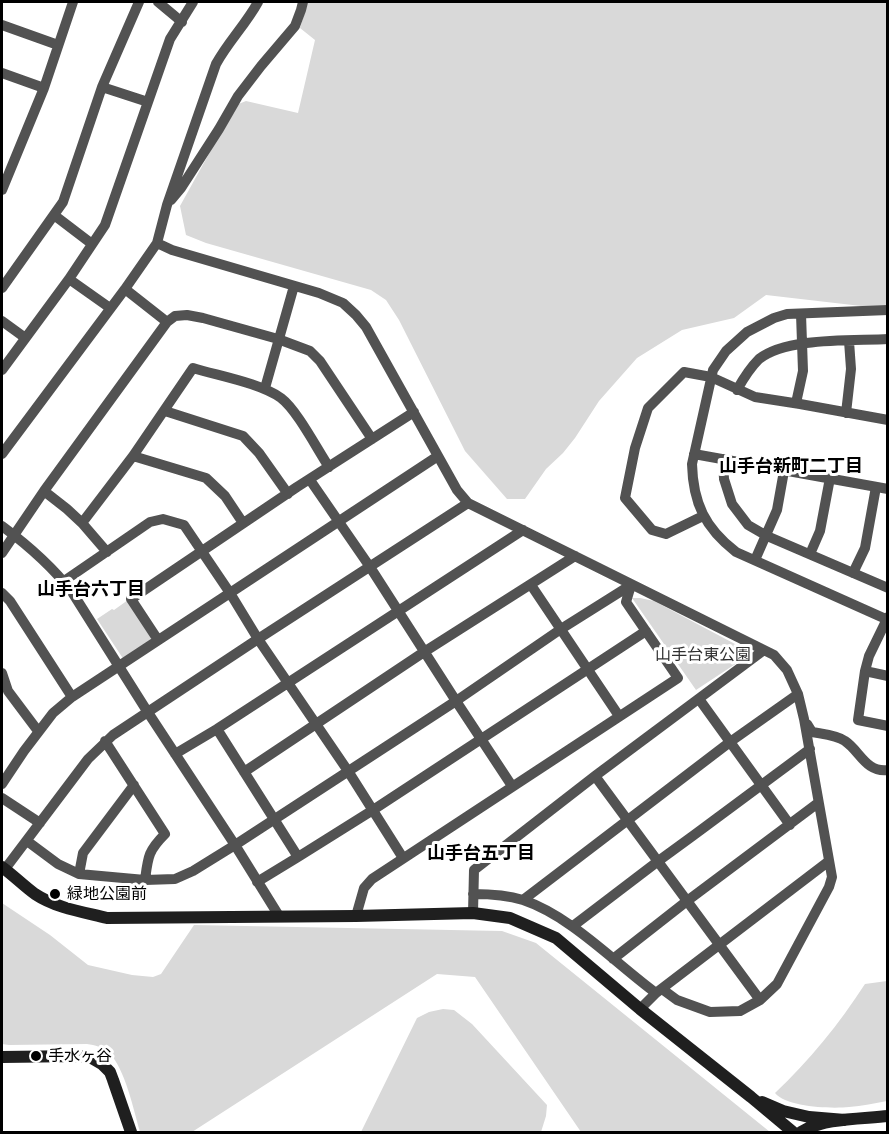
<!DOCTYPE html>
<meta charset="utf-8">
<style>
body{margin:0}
#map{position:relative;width:889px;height:1134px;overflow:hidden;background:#fff;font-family:Lato,sans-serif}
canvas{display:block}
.frame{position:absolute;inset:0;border:3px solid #000;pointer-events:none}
</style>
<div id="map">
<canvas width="889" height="1134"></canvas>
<div class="frame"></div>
</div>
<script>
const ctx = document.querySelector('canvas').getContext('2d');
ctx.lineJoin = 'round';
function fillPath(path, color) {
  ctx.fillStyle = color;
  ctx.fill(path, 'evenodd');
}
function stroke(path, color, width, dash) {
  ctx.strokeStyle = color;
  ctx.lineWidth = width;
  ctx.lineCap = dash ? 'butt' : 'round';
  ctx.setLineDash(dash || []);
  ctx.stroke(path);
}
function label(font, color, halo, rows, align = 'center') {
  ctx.font = font + ' Lato,"Noto Sans JP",sans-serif';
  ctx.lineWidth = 6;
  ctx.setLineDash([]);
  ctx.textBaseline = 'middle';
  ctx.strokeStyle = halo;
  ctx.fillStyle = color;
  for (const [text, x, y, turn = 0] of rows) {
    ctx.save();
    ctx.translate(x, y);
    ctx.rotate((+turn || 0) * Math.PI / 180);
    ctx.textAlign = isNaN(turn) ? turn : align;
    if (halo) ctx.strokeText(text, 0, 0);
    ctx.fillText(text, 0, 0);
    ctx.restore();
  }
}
fillPath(new Path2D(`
 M 308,2 L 887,2 L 887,309 L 766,295 L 734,318 L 682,330 L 637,358 L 599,401 L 575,438 L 563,453 L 546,469 L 525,499 L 507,499 L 465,451 L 399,320 L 386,300 L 371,290 L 206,243 L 186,235 L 180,206 L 236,105 L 246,101 L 298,113 L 315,40 L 300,28 Z
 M 632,598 L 640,598 L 654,601 L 752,653 L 696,690 Z
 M 128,600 L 154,640 L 124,660 L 97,619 L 112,609 L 114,610 Z
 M 2,903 L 50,935 L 88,965 L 132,975 L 153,977 L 161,974 L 194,925 L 502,931 L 536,943 L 770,1132 L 581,1132 L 475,977 L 437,974 L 192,1132 L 140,1132 C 134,1111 125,1068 109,1053 C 103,1047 95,1045 87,1044 L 9,1045 L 2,1044 Z
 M 887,981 L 887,1101 C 875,1103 862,1106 849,1107 C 831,1109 786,1107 775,1093 C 809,1061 839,1024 865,984 Z
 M 443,1009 L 454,1010 L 472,1024 L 547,1105 L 546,1116 L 541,1132 L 361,1132 L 417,1018 L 429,1012 Z`), '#d9d9d9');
stroke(new Path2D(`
 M 158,2 L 182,22
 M 2,25 L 58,45
 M 2,73 L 44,88
 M 102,87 L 148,102
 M 2,190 L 44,88 L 73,2
 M 171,200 L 181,188 L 219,129 L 238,96 L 261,66 L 295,26 L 301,10 L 303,2
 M 54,215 L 92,244
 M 157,243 L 172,250 L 319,293 L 343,303 L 356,315 L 366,327 L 457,490 L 468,503 L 774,655 L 787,670 L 798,694 L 804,719 L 832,877 L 829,887 L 777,984 L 760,1000 L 740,1011 L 710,1012 L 677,1000 L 662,989
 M 69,279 L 110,308
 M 2,288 L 63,202 L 102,87 L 139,2
 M 125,289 L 167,322
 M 888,310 L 787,314 L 774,318 L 747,332 L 726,351 L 713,370 L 692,464 C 693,503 705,528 736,552 L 888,620
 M 2,321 L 24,337
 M 2,370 L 69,279 L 105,225 L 170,39 L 193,2
 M 265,388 L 294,286
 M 737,390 C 743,379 750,368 759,359 C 787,337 852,341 888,339
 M 796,403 L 803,371 L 801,314
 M 165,411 L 243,436 L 259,453 L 288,494
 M 846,413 L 851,369 L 849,341
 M 2,454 L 125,289 L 157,243 L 167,205 L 216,64 C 228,42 246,24 258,2
 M 694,454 L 888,489
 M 133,456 L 206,478 L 225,496 L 243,523
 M 723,459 L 724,479 L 732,504 L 748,525 L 767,536 L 888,588
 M 310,480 L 370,567 L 456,701 L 512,786
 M 44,491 L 67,509 L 82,523 L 107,552
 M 703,516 L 666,534 L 652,530 L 625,498 L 635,448 L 648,408 L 684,372 L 711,377 L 755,397 L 800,404 L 888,420
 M 82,523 L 133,456 L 193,368 C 219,376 260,383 281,398 C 297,410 317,449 329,467
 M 2,526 C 29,546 51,565 72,592 L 147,711 L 235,845 L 279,916
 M 2,553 L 44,491 L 167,322 L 175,316 L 187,315 L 203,318 L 278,339 L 310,351 L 320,361 L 372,439
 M 810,554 L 820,531 L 830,478
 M 755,560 L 777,510 L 784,471
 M 853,573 L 865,548 L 876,487
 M 64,581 L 150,522 L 163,519 L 184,525 L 230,593 L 258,639 L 348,771 L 403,858
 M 531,585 L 619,716
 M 2,593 L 10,601 L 72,697
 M 888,617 L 869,656 L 865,671 L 858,720 L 888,726
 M 158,640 L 131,599 L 297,487 L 414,412
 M 865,671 L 888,676
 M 2,673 L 8,691 L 38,731
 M 699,699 L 790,825
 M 807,724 L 812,732 C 822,734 837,735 845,741 C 860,751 866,773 888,770
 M 217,729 L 298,857
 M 105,741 L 165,834 C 148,851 148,857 145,880
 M 175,754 L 217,729 L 523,530
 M 244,772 L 424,652 L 575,556
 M 595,776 L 760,1000
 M 2,784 L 24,751 L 53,713 L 72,697 L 438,456
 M 2,798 L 40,823
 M 27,841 L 58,864 L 79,874 L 145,880 L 175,879 L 193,871 L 235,845 L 456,701 L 561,629 L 631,585
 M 5,869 L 88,759 L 113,735 L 258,639 L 468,503
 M 79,874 L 83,853 L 134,785
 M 257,882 L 298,857 L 373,810 L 646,631
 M 473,894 C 490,894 507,895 523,900 C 571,916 615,963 656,993
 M 523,900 L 730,742 L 798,694
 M 473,913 L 474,870 L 595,776 L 764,650
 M 356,916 L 364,888 L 372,879 L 678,678 L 626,602 L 631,585
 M 573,926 L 657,862 L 694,835 L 810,749
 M 613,959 L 687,901 L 818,803
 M 640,1009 L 656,993 L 829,861`), '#525252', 10);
stroke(new Path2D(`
 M 2,867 C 13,875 24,886 35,894 C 56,908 83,912 107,918 L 356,916 L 473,913 L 510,918 L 556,938 L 640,1009 L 751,1097 L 793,1132
 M 2,1057 L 80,1056 L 90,1057 L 102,1064 L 110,1072 L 113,1080 L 131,1132
 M 762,1102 L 783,1111 L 809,1117 L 845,1120
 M 801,1132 C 823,1118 861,1119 888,1116`), '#1f1f1f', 12);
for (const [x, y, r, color] of [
 [55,894,6,"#000"],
 [36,1056,6,"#000"]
]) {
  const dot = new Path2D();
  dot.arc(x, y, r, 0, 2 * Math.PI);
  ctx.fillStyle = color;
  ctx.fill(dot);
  stroke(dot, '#fff', 2);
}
label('16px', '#303030', '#fff', [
 ["山手台東公園",703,655]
]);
label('16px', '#000', '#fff', [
 ["緑地公園前",67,894],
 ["手水ヶ谷",48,1056]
], 'left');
label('bold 18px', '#000', '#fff', [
 ["山手台新町二丁目",791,466],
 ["山手台六丁目",91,589],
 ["山手台五丁目",481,853]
]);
</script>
